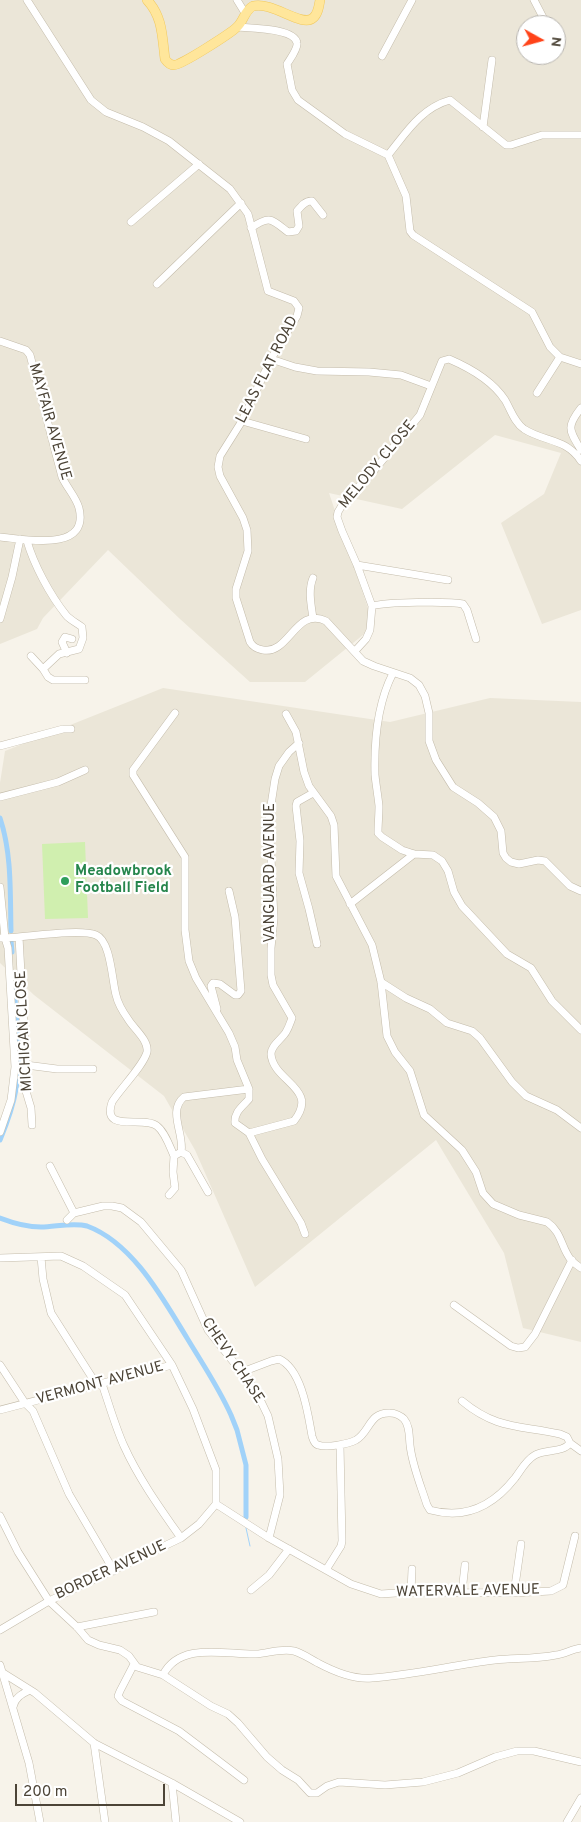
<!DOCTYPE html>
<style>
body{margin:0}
#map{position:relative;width:581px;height:1822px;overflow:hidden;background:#f7f3ea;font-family:Overpass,sans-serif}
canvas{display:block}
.north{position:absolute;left:516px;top:15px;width:50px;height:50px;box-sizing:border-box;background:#fff;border:1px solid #b7b4af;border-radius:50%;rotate:97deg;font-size:14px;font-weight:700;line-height:20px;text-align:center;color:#4c4437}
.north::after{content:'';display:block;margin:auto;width:18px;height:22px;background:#ff4319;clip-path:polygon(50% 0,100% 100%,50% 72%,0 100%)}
.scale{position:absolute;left:15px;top:1784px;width:150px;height:22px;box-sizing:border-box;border:2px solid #4c4437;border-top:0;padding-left:6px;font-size:15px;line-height:18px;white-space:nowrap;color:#4c4437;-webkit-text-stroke:4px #fff;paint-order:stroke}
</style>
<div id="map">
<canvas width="581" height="1822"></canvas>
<div class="north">N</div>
<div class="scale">200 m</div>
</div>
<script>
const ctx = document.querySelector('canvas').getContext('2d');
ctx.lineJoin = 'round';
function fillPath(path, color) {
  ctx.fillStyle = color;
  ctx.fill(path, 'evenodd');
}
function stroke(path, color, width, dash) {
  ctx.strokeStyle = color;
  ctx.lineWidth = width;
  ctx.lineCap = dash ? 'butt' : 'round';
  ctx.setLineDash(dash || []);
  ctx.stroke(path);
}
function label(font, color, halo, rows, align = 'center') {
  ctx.font = font + ' Overpass,sans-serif';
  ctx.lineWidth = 4.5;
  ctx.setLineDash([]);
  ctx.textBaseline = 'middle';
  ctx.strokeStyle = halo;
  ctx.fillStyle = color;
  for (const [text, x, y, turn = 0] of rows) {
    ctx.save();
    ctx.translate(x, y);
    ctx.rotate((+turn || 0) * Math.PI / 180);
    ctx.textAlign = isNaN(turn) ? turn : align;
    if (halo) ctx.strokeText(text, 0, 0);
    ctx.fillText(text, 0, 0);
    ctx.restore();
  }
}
fillPath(new Path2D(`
 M 0,0 L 581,0 L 581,610 L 542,624 L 501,523 L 544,494 L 561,453 L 495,435 L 402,509 L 329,493 L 374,626 L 305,682 L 250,682 L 180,619 L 108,550 L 43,618 L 37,629 L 0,644 ZM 526,25 L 556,25 L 556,55 L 526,55 Z
 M 163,688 L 390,722 L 490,698 L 581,702 L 581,1342 L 523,1328 L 504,1253 L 436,1140 L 255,1287 L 195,1150 L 164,1096 L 34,995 L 0,963 L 0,783 L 5,751 Z`), '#ebe6d8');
fillPath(new Path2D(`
 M 85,842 L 88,918 L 45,919 L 42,844 Z`), '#d0efaf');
stroke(new Path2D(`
 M 246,1528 L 250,1546`), '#a1d2f9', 1);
stroke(new Path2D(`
 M 0,818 C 12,854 10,893 11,931
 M 11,941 L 12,952
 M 0,1140 C 7,1123 13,1107 16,1089 C 22,1056 15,1007 13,973
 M 0,1218 C 13,1223 27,1227 41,1227 C 55,1227 73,1222 87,1226 C 133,1243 163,1299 187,1338 C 202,1363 219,1388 231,1415 L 237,1430 L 246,1465 L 246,1517`), '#a1d2f9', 5);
const minor = new Path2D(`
 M 27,0 L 91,100 L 106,112 L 143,127 L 169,141 L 230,189 L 248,214 L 268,291 L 294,301 L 299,308 L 297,316 L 271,359 L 242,421 L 220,456 L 218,467 L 220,476 L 243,518 L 247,530 L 248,551 L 236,589 L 236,598 L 250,642 C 253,647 257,649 263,650 C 289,655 296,606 326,621 L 363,661 L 374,666 L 410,678 L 419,685 L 425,696 L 429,713 L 429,741 L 436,760 L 453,787 L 478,803 L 494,817 L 501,831 L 503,853 L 506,858 L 511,862 L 519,864 L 538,860 L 545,861 L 570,886 L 581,891
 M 237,0 L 245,13
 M 534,0 L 547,25
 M 238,27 C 250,28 295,28 297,43 C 298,49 290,59 287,64 L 292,90 L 298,100 L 345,134 L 388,155 L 406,196 L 410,231 L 413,235 L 532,312 L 550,347 L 560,357 L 581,364
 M 382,56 L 412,0
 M 483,127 L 492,60
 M 388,155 C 406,133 421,108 450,100 L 506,145 L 511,145 L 542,135 L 581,135
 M 131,222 L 199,164
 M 251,228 C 270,215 271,219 288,232 L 296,231 L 299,226 L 297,211 C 301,206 306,200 312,201 L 323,215
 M 157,284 L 241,203
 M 0,341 L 26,350 L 30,355 L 62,477 C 67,488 76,497 79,508 C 90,553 24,539 0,537
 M 271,359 L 295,367 L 317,371 L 369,372 L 401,375 L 431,386
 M 537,393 L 560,357
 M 581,408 C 566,427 569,430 581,450
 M 242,421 L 306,439
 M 27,541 C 34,565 50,595 66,615 C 70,620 77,623 82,627 L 83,638 L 79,649 L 59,654 L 43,669 L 31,656
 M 357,565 L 448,580
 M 372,606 C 385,602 449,601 463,604 L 467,610 L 476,639
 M 313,618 C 311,605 308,590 313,578
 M 0,619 L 12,577 L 20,539
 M 355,651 L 366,639 L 370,630 L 372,606 L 357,565 L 342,531 L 337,517 L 338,512 L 344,502 L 371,474 L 420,415 L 442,361 L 449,359 C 470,368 492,380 505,400 C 511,410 514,422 524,429 C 544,442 566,438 581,461
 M 67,653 L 62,642 L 65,637 L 72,639
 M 43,669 L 48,677 L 53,680 L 85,680
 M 393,673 C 377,704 374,740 375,775 C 376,785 378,796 379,806 C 379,815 378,824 378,833 L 382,837 L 402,850 L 414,854 L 433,855 L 442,861 L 448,871 L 454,892 L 462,906 L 507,954 L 531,968 L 552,1001 L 581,1030
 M 175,713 L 133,770 L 133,775 L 185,857 L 185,930 L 189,961 L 196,978 L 229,1033 L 235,1047 L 237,1060 L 249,1089
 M 286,714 L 296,732 L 304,772 L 309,786 L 331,816 L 334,825 L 336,876 L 372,945 L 381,982 L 387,1036 L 395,1052 L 410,1071 L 424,1115 L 462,1150 L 476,1172 L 483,1193 L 493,1204 L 519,1215 L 547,1222 C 562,1232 561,1248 571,1260 C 574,1263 578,1266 581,1268
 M 0,746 L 63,729 L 71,729
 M 313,793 L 297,802 L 296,806 L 300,841 L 299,873 L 309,909 L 317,944
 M 0,797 L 58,782 L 85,770
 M 0,887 L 5,938 L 8,948 L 15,1067 L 11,1100 L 0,1132
 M 350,904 L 414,854
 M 19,937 L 26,1065 L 25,1088 L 31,1108 L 32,1125
 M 0,938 C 22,938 79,928 96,935 C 111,941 112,981 116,995 C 118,1004 123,1012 128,1019 C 133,1028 149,1040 147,1052 C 144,1065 120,1089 112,1102 C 101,1134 143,1115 157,1126 C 165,1132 170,1147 174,1156 L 181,1152
 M 381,982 L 406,998 L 430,1009 L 447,1023 L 472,1031 L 480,1038 L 512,1082 L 526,1096 L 557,1110 L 581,1128
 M 217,1009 L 211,986 L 213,983 L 220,984 L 235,995 L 238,995 L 241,991 L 235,917 L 229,891
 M 26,1065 L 57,1069 L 93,1069
 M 249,1133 L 294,1121 C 320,1088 273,1082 271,1054 C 271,1045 282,1039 286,1032 C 289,1027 290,1023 292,1018 L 273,985 L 271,975 L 271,948 L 274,918 L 269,818 L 275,779 L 279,766 L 289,752 L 299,743
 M 249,1133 L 262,1159 L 301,1223 L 305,1234
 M 181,1152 C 185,1135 167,1111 184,1097 L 249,1089 L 249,1099 C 242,1107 234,1112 235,1123 L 249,1133
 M 181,1152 L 187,1155 L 208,1192
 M 50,1166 L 74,1213
 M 169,1195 L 175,1188 L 173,1172 L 174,1156
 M 67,1220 L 74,1213 L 103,1206 L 112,1206 L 122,1208 L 141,1222 L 181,1270 L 208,1330 L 255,1389 L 268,1416 L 278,1459 L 280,1495 L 269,1538
 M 41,1257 L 43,1279 L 51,1313 L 93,1379 L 102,1384 C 109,1404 115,1426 124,1446 C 139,1479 160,1508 181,1538
 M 0,1258 L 61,1256 L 83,1266 L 125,1295 L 172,1365 L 193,1409 L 216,1470 L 216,1504
 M 454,1305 L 511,1346 L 518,1348 L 525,1347 L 535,1334 L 572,1260
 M 0,1365 L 25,1403 L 33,1411 L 69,1494 L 114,1571
 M 242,1372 L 271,1361 L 279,1359 C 302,1369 308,1414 312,1436 C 313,1439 314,1444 318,1445 C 327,1448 348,1444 356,1440 C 370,1432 369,1412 390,1413 C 395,1413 401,1416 404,1419 C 410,1426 409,1437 410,1445 C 412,1465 421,1486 427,1505 L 430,1510 C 466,1520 493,1506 515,1478 C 521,1470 526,1460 535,1455 C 545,1449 563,1453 570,1443 L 581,1451
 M 462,1401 C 497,1430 520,1425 560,1434 L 567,1437 L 570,1443
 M 0,1410 L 172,1365
 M 216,1504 L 269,1538 L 351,1584 L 381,1594 L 411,1592 L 514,1593 L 551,1591 L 563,1585 L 575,1536
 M 0,1516 L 18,1552 L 49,1601 L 77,1627 L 88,1640 L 99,1645 L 120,1650 L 129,1656 L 137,1667 L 163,1675 L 211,1706 L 228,1714 L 238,1723 L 267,1757 L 282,1770 L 298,1780 L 310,1793 L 317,1793 L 327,1786 L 339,1782 L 385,1785 L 423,1782 L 458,1773 L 495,1757 L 517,1751 L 534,1751 L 581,1762
 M 326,1570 L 341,1546 L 342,1541 L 340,1445
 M 251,1590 L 269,1575 L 289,1549
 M 411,1592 L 412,1569
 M 462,1592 L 465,1565
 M 514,1593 L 521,1544
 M 77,1627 L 154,1612
 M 0,1630 L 49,1601 L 181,1538 L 199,1524 L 216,1504
 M 134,1664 L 120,1691 L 118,1696 L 122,1701 L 179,1731 L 244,1780
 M 0,1665 L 29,1763 L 40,1822
 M 3,1673 L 35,1693 L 94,1743 L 172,1783 L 240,1822
 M 163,1675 C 180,1641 226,1655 256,1654 C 269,1653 282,1648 294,1651 C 302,1653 310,1659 318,1663 C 333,1671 353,1680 372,1678 C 413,1675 454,1665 495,1660 C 515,1658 536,1659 556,1655 C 565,1654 572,1649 581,1648
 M 13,1707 C 15,1697 22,1694 30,1690
 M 94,1743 L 105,1822
 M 172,1783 L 176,1822
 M 567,1822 L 581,1798`);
const major = new Path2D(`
 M 147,0 C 163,17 162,37 165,59 C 167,62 170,65 174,65 C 180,66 231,33 237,27 C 244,21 244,11 253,6 C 272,1 302,28 313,18 C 318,14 319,6 320,0`);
stroke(minor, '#c4bcab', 8);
stroke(major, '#f1c95e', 10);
stroke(minor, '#fff', 7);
stroke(major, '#ffe69b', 9);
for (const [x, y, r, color] of [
 [65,881,5,"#2e9e5b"]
]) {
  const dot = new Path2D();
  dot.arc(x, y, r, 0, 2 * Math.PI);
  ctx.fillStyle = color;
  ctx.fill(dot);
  stroke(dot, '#fff', 2);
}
label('15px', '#4c4437', '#fff', [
 ["LEAS FLAT ROAD",268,370,-63],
 ["MAYFAIR AVENUE",49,422,74],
 ["MELODY CLOSE",378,465,-50],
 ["VANGUARD AVENUE",271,873,-90],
 ["MICHIGAN CLOSE",25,1031,-93],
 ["CHEVY CHASE",232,1361,56],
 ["VERMONT AVENUE",100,1384,-15],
 ["BORDER AVENUE",111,1571,-25],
 ["WATERVALE AVENUE",468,1592,-1]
]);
label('bold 15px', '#27864d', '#fff', [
 ["Meadowbrook",75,872],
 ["Football Field",75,889]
], 'left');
</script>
